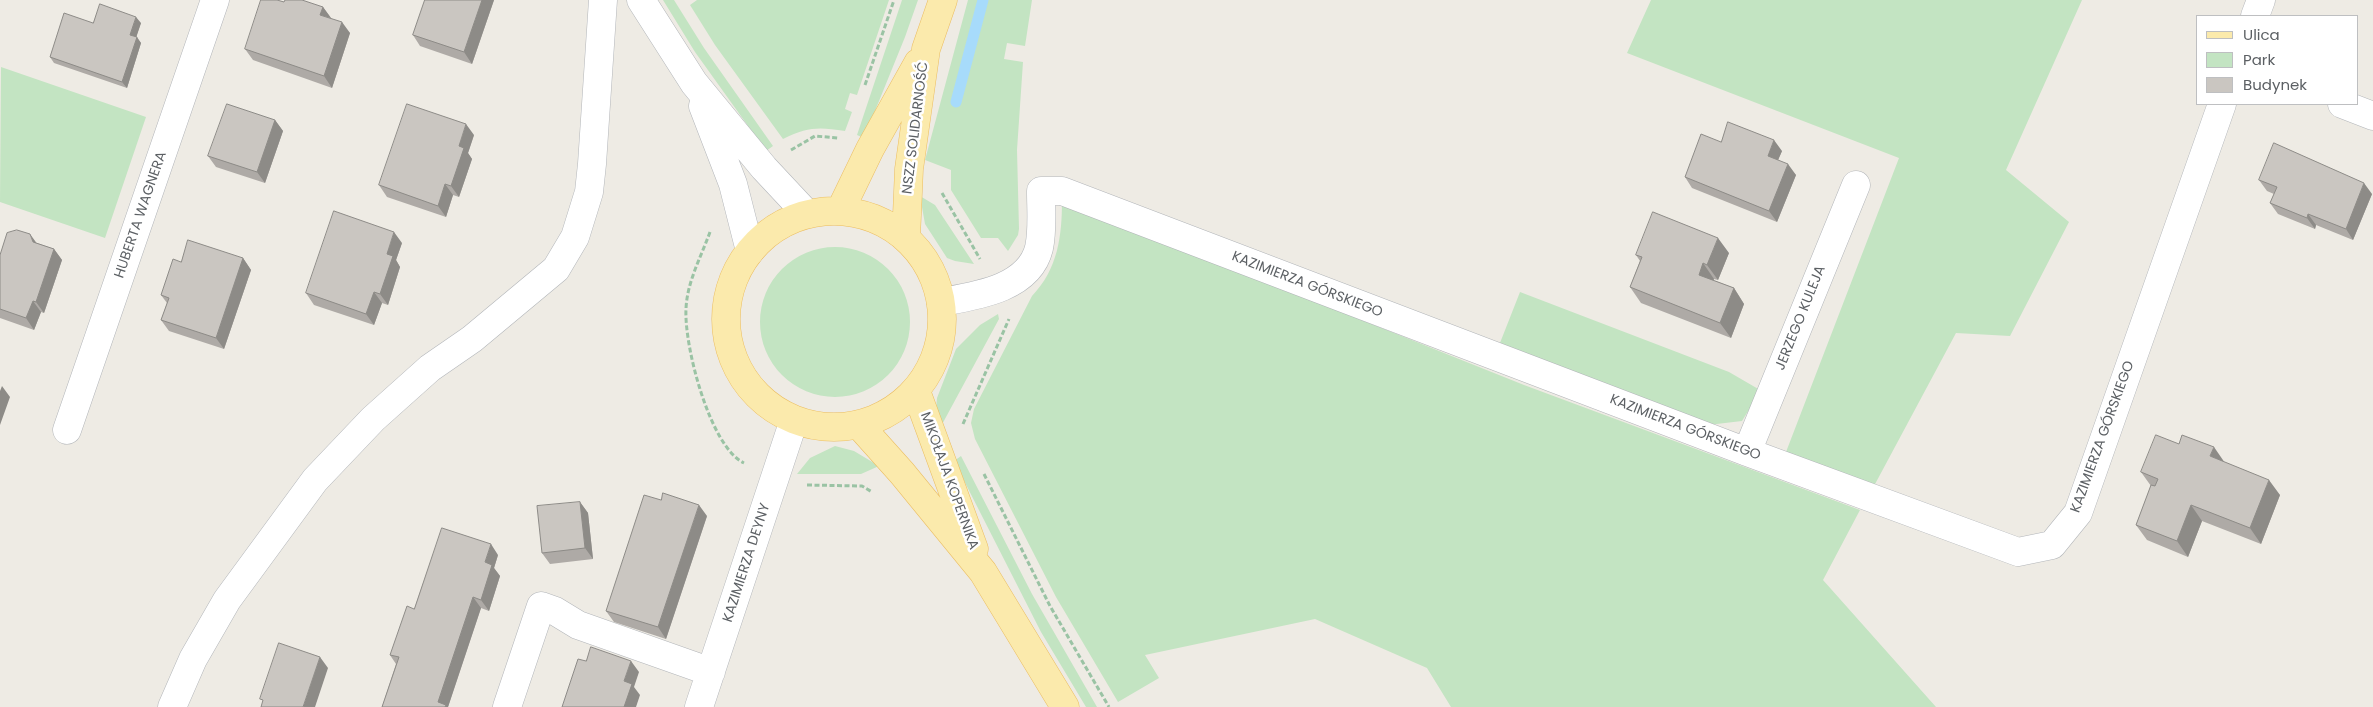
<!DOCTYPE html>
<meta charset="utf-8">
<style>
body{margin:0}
#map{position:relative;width:2373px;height:707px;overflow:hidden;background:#eeebe4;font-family:Poppins,sans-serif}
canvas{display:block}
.legend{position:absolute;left:2196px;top:15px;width:162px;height:90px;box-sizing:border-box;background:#fff;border:1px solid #bebfc1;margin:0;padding:6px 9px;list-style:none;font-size:15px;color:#5c6064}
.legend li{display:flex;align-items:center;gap:10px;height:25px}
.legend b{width:25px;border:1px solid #bebfc1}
</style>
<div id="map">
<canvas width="2373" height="707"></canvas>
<ul class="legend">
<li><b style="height:6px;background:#fbeaac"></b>Ulica</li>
<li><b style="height:14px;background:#c3e4c2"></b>Park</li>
<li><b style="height:14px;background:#cac6c1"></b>Budynek</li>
</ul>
</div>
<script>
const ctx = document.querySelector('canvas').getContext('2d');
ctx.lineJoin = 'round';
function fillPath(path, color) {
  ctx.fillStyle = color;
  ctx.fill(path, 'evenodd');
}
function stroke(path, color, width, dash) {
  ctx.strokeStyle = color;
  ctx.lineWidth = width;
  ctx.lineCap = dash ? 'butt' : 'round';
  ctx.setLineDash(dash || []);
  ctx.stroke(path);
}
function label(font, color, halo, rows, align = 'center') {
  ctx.font = font + ' Poppins,sans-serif';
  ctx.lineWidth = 5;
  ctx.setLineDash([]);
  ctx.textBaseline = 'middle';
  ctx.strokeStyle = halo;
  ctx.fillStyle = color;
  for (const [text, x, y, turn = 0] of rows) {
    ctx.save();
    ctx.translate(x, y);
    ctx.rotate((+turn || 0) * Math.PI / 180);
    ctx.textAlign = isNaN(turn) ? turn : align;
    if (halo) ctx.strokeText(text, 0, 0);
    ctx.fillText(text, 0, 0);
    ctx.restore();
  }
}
fillPath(new Path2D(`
 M 663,0 L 674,0 L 704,48 L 773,146 L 766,151 L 695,52 Z
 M 697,0 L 889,0 L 857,95 L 850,93 L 845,109 L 852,112 L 845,131 C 818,127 808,127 783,139 L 715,45 L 690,5 Z
 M 902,0 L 918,0 L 905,37 L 864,138 L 857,135 Z
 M 968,0 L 1032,0 L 1025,46 L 1007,43 L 1004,59 L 1023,62 L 1017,150 L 1019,229 L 1018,235 L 1008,251 L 998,238 L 981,238 L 951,190 L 951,170 L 925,160 Z
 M 1651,0 L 2082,0 L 2006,170 L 2069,222 L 2010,336 L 1956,333 L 1874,486 L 1786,452 L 1899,158 L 1627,53 Z
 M 1,67 L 146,117 L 105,238 L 0,202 Z
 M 920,196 L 935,205 L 974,264 L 955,261 L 947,258 L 925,224 Z
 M 1062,200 L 1524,385 L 1860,510 L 1823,580 L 1936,707 L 1451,707 L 1427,668 L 1315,619 L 1145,655 L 1159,678 L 1118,702 L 1056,597 L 975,439 L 971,423 L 974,409 L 1032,296 C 1058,269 1062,236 1062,200 Z
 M760 322a75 75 0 1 1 150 0a75 75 0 1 1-150 0Z
 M 1520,292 L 1729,372 L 1760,390 L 1755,400 L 1742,421 L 1708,425 L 1498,348 Z
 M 998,314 L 999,319 L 939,430 L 936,409 L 937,398 L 956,349 L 980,325 Z
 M 835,446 L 854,451 L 879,466 L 861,474 L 797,474 L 810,458 Z
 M 961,456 L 1032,594 L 1097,707 L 1086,707 L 1041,632 L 954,461 Z`), '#c3e4c2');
stroke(new Path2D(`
 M 956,102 L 983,0`), '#a7dbfb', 11);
const minor = new Path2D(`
 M 641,0 L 694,83 L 764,168 L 807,214
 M 2255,16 L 2261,0
 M 2342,104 L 2373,116
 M 703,106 L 733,184 L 750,251
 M 941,302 C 975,296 1029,289 1039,248 C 1043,230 1041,210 1041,191 L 1062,191 L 1747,452 L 2018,552 L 2052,545 L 2078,513 L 2222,104
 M 67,430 L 215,0
 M 1747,452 L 1856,185
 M 172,707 L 193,659 L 227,600 L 315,480 L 373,419 L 430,368 L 472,339 L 556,269 L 575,237 L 589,192 L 592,164 L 603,0
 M 507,707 L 541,606 L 555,611 L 578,625 L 711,672
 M 699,707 L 794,420`);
const major = new Path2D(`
 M 840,211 L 870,149 L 918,63
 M726 319a108 108 0 1 1 216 0a108 108 0 1 1-216 0Z
 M 906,238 L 909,169 L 926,49 L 943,0
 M 916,391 L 974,549
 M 859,425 L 902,473 L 983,572 L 1065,707`);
stroke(minor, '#b2b5b9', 29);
stroke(major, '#ebbd60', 29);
stroke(new Path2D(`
 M 865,85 L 894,0
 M 791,150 L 815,136 L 838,138
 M 942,193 L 980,259
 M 710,232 C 701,257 687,282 686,309 C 684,346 710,447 744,463
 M 963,424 L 1009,319
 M 984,474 L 1050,606 L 1109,707
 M 807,485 L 862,486 L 872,492`), '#9ac3a4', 3, [5, 2.5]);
stroke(minor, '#fff', 28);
stroke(major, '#fbeaac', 28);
fillPath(new Path2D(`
 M 425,0 L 494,0 L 472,64 L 420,46 L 413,35 Z
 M 284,2 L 323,7 L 331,18 L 350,33 L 332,88 L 253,60 L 245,49 Z
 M 93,23 L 141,23 L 136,37 L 141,43 L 127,88 L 54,63 L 50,57 Z
 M 275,120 L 283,131 L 265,183 L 216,167 L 208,156 Z
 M 474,135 L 468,153 L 472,159 L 459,197 L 453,195 L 446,217 L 387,197 L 379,185 Z
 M 1721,142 L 1782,151 L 1778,160 L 1796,175 L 1777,222 L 1692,188 L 1685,177 Z
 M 2259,180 L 2372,194 L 2353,240 L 2316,225 L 2315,229 L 2278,214 L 2270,203 L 2274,194 L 2267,191 Z
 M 37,243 L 54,249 L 62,260 L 44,313 L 41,312 L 34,330 L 0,318 L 0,255 Z
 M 402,243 L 396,260 L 400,267 L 388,305 L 382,303 L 374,325 L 314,305 L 306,293 Z
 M 1729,253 L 1718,280 L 1714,279 L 1713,280 L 1734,288 L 1744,304 L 1731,338 L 1641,303 L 1630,287 L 1640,261 L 1636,255 Z
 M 243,258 L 251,270 L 224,349 L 169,331 L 161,320 L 167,303 L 161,295 L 181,262 Z
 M 2224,462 L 2280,495 L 2261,544 L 2202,521 L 2188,557 L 2147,540 L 2136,525 L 2151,486 L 2141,472 Z
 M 580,502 L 588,513 L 593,559 L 550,564 L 542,553 Z
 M 707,516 L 666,639 L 614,622 L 606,611 Z
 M 498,555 L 494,568 L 500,576 L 489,611 L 481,608 L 448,707 L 382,707 L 396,664 L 390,655 L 414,609 Z`), '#aeaaa6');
fillPath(new Path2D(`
 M 482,0 L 494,0 L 472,64 L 464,52 Z
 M 323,7 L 331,18 L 320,15 Z
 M 136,17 L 141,23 L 135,41 L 130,35 Z
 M 342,22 L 350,33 L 332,88 L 324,76 Z
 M 137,37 L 141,43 L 127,88 L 122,82 Z
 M 275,120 L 283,131 L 265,183 L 257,172 Z
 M 466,124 L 474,135 L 468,153 L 472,159 L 459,197 L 451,186 L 459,146 Z
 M 1774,140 L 1782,151 L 1775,167 L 1768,156 Z
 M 1788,164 L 1796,175 L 1777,222 L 1769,211 Z
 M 2364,183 L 2372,194 L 2353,240 L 2346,229 Z
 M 445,184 L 453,195 L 446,217 L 438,206 Z
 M 2308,214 L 2316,225 L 2315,229 L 2307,218 Z
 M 394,232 L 402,243 L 396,260 L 400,267 L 388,305 L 380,294 L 387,254 Z
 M 30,234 L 38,245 L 33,242 Z
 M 1718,238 L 1729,253 L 1718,280 L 1707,265 Z
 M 54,249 L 62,260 L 44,313 L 36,302 Z
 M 243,258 L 251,270 L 224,349 L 216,338 Z
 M 1703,263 L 1714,279 L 1710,290 L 1699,275 Z
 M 1734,288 L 1744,304 L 1731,338 L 1720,323 Z
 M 374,292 L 382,303 L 374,325 L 366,314 Z
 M 33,301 L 41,312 L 34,330 L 26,318 Z
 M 2,386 L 10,397 L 0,425 L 0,391 Z
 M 2214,447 L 2225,463 L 2210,456 Z
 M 2269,480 L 2280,495 L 2261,544 L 2250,528 Z
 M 580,502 L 588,513 L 593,559 L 585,548 Z
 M 699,505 L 707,516 L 666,639 L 658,627 Z
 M 2191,505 L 2202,521 L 2188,557 L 2177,541 Z
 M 491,544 L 498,555 L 494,568 L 500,576 L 489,611 L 481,600 L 485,562 Z
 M 473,597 L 481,608 L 448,707 L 442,707 L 438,702 Z
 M 320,657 L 328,668 L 315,707 L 303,707 Z
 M 631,661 L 639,672 L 634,687 L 640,695 L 636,707 L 624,707 L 624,681 Z`), '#8d8b87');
const building = new Path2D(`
 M 261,0 L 277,0 L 284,2 L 285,0 L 302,0 L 323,7 L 320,15 L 342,22 L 324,76 L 245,49 Z
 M 425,0 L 482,0 L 464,52 L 413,35 Z
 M 100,4 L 136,17 L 130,35 L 137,37 L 122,82 L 50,57 L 64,13 L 93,23 Z
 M 227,104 L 275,120 L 257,172 L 208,156 Z
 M 407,104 L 466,124 L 459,146 L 464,148 L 451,186 L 445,184 L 438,206 L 379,185 Z
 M 1728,122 L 1774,140 L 1768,156 L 1788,164 L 1769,211 L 1685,177 L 1701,134 L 1721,142 Z
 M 2274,143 L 2364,183 L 2346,229 L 2308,214 L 2307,218 L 2270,203 L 2277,187 L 2259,180 Z
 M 334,211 L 394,232 L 387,254 L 393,256 L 380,294 L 374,292 L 366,314 L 306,293 Z
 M 1653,212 L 1718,238 L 1707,265 L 1703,263 L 1699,275 L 1734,288 L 1720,323 L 1630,287 L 1642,257 L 1636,255 Z
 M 17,230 L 30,234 L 33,242 L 54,249 L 36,302 L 33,301 L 26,318 L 0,309 L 0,255 L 7,233 Z
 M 188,240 L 243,258 L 216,338 L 161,320 L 169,298 L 161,295 L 173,259 L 181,262 Z
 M 2156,435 L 2179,444 L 2182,435 L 2214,447 L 2210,456 L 2269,480 L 2250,528 L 2191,505 L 2177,541 L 2136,525 L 2151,485 L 2155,486 L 2158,479 L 2141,472 Z
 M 663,493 L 699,505 L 658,627 L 606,611 L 644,495 L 661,500 Z
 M 580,502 L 585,548 L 542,553 L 537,506 Z
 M 442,528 L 491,544 L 485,562 L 492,565 L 481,600 L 473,597 L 438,702 L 446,705 L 445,707 L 382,707 L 399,657 L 390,655 L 407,606 L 414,609 Z
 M 279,643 L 320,657 L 303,707 L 261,707 L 263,700 L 260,699 Z
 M 591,647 L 631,661 L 624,681 L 632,684 L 624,707 L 562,707 L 578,659 L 586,661 Z`);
fillPath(building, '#cac6c1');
stroke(building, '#8d8b87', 1);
label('14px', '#5c6064', '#fff', [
 ["NSZZ SOLIDARNOŚĆ",916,128,-83],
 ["HUBERTA WAGNERA",141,215,-71],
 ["KAZIMIERZA GÓRSKIEGO",1307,285,21],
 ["JERZEGO KULEJA",1801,318,-68],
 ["KAZIMIERZA GÓRSKIEGO",1685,428,21],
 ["KAZIMIERZA GÓRSKIEGO",2103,437,-70],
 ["MIKOŁAJA KOPERNIKA",949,481,70],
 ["KAZIMIERZA DEYNY",747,563,-72]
]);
</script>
